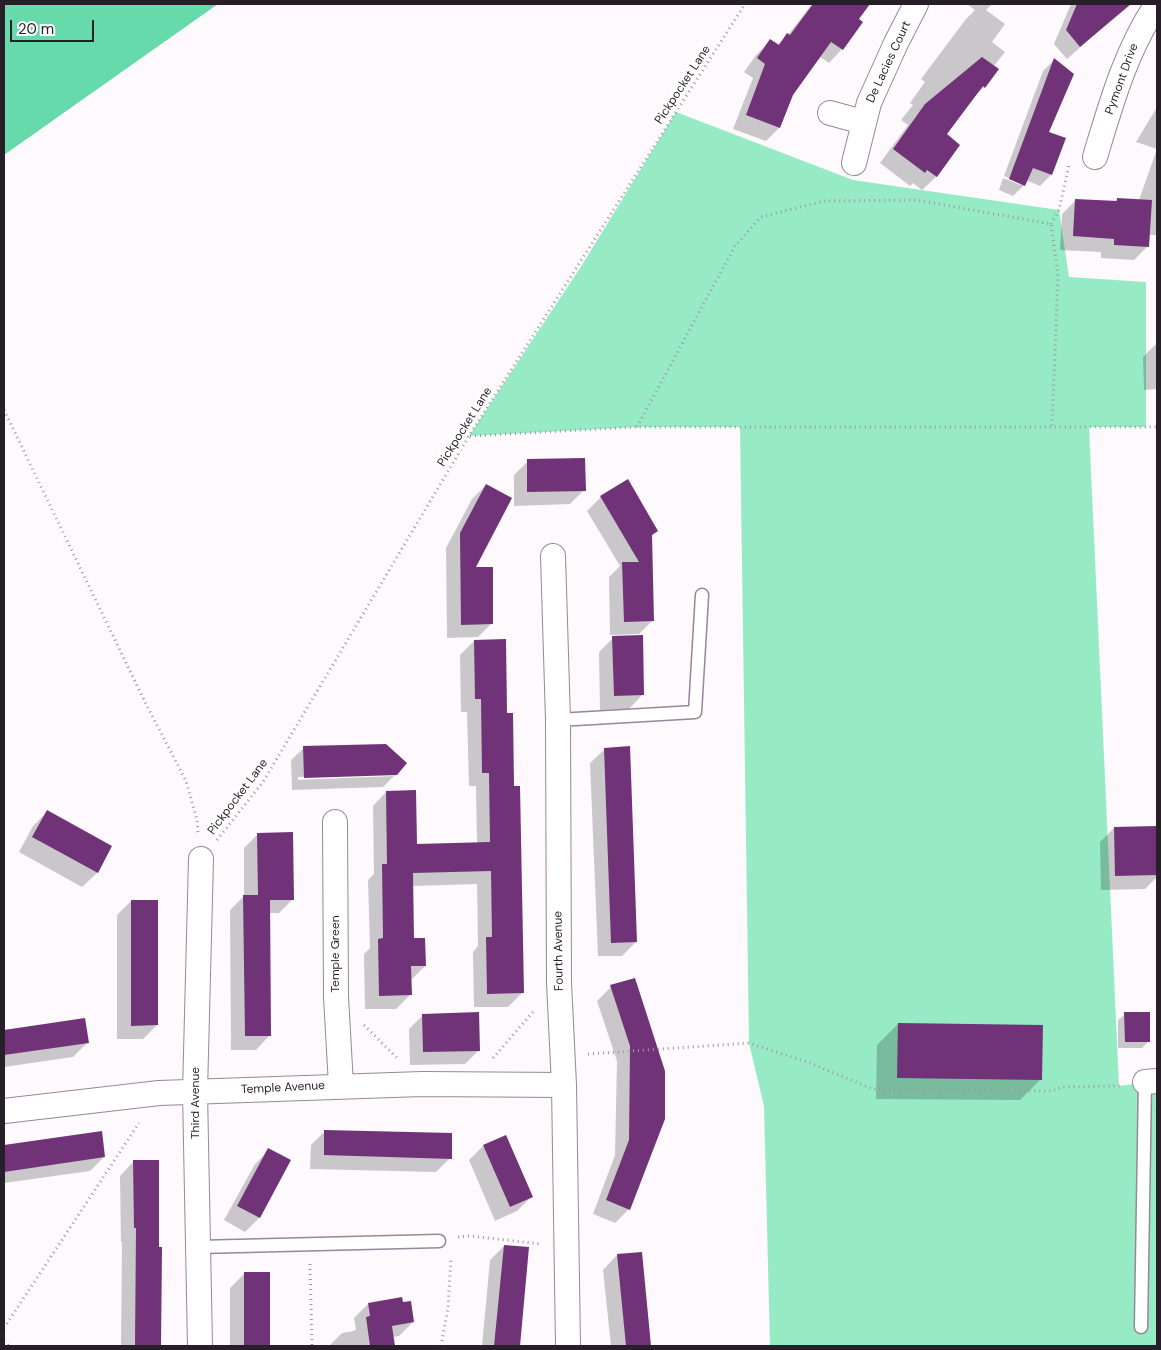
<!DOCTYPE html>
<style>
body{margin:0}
#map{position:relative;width:1161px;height:1350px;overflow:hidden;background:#fdf9fd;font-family:"DM Sans",sans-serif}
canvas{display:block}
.frame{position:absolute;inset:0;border:5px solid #261f27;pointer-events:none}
.scale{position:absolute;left:10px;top:20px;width:84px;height:22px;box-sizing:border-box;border:2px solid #261f27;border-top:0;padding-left:6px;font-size:15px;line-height:18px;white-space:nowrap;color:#261f27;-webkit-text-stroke:4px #fff;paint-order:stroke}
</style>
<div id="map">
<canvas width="1161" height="1350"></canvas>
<div class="frame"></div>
<div class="scale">20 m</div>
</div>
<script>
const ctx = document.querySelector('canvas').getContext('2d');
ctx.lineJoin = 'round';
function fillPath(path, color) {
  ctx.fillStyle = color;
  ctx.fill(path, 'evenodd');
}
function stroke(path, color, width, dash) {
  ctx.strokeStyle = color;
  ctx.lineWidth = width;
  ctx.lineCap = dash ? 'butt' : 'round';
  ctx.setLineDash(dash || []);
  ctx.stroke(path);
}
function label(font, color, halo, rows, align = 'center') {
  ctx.font = font + ' "DM Sans",sans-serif';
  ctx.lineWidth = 5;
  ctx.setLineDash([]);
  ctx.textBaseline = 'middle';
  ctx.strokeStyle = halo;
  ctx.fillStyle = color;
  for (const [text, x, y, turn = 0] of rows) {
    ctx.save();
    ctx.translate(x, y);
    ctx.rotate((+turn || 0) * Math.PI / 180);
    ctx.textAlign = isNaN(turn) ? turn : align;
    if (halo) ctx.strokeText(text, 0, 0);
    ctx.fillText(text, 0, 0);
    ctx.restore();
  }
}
fillPath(new Path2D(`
 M 676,112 L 853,180 L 1059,210 L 1069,277 L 1146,282 L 1146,427 L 1089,427 L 1119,1086 L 1157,1081 L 1157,1346 L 770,1346 L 764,1106 L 749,1043 L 740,427 L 637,427 L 469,436 L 582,265 Z`), '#96ebc5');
fillPath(new Path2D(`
 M 4,4 L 218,4 L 4,155 Z`), '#66daaa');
fillPath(new Path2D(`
 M 812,4 L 868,4 L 857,19 L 861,22 L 842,49 L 829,63 L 819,56 L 792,94 L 779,128 L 766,141 L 733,129 L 753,78 L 744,72 L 757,54 L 770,41 L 777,45 L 788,35 Z
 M 967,4 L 992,4 L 986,10 L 1005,24 L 992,42 L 1005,52 L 993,67 L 984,87 L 972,99 L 945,135 L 959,145 L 936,177 L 922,190 L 913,183 L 910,186 L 880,163 L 908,125 L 901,120 L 913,105 L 910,103 L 925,82 L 921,79 L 966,19 L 975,10 Z
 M 1071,4 L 1129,4 L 1067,59 L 1054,44 Z
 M 1054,60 L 1047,133 L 1051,175 L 1040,186 L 1026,180 L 1024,185 L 1013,196 L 999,190 L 1003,178 L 1021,185 L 1021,183 L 1004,176 L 1043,71 Z
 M 1157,107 L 1157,235 L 1149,235 L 1148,246 L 1134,260 L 1101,258 L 1101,252 L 1060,250 L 1062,214 L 1076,200 L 1114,202 L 1117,199 L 1139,200 L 1157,149 L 1136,142 Z
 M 1157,343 L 1157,389 L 1144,390 L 1143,357 Z
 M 528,461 L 584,490 L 570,504 L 514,506 L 514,475 Z
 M 486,485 L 474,569 L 492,623 L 478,637 L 447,638 L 446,548 L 472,499 Z
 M 601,497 L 657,531 L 650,537 L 653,620 L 639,634 L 610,635 L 609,577 L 620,566 L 587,511 Z
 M 613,638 L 643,694 L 629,709 L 600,710 L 599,652 Z
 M 474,641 L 505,714 L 512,788 L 522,993 L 508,1007 L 474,1007 L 473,952 L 478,946 L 477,884 L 412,886 L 412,939 L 425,966 L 411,980 L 410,995 L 396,1009 L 365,1009 L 364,954 L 370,948 L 368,880 L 374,874 L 373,806 L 386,792 L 416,845 L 477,843 L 476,786 L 469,786 L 467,712 L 461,712 L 460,655 Z
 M 304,748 L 406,763 L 394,776 L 392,774 L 298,777 L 298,780 L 394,776 L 383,787 L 292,790 L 291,760 Z
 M 605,749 L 636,942 L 622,956 L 598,956 L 590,763 Z
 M 47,812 L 111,846 L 97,873 L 82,887 L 19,852 L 33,826 Z
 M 1157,827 L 1157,877 L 1145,889 L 1101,890 L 1100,842 L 1114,828 Z
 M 258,834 L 293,899 L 279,913 L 269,913 L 270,1035 L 256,1050 L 231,1050 L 230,910 L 244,896 L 244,848 Z
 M 131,901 L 157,1025 L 143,1039 L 117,1039 L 117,915 Z
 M 634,979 L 629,1209 L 615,1223 L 593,1214 L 615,1155 L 617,1061 L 597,1001 L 611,987 Z
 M 1125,1014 L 1149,1041 L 1142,1048 L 1118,1048 L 1118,1020 Z
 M 423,1015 L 479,1050 L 465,1064 L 410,1065 L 409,1029 Z
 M 84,1019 L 87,1043 L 73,1057 L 4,1067 L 4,1031 Z
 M 898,1024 L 1041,1079 L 1020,1100 L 876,1099 L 877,1045 Z
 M 325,1131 L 450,1158 L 436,1172 L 310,1169 L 311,1145 Z
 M 100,1132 L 104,1157 L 90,1171 L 4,1183 L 4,1146 Z
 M 483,1146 L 531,1197 L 517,1211 L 495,1221 L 469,1160 Z
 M 269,1150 L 259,1218 L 245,1232 L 224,1220 L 255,1164 Z
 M 134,1161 L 158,1248 L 161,1248 L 160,1346 L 121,1346 L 122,1242 L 121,1242 L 120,1176 Z
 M 504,1246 L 528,1248 L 519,1346 L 482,1346 L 490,1260 Z
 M 640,1253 L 650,1346 L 611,1346 L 603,1270 L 617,1255 Z
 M 245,1273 L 269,1274 L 269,1346 L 230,1346 L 230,1288 Z
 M 368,1304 L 413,1322 L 399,1336 L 392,1337 L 394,1346 L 329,1346 L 342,1333 L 354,1331 L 356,1329 L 354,1318 Z`), '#0003');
fillPath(new Path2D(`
 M 813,4 L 870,4 L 859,19 L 863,22 L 843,50 L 831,42 L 793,95 L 780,128 L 746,115 L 765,64 L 757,58 L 770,39 L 779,45 L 787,33 L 790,35 Z
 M 1077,4 L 1131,4 L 1080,47 L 1066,30 Z
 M 982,57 L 999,69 L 985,88 L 983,86 L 947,134 L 960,145 L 937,177 L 927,170 L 925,173 L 893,149 L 925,104 Z
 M 1054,58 L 1074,74 L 1049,132 L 1066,138 L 1052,175 L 1033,168 L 1025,186 L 1009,179 Z
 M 1117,198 L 1152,200 L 1149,247 L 1114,245 L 1114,239 L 1073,236 L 1075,199 L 1117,201 Z
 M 585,458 L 586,491 L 527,492 L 527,459 Z
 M 628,479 L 658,531 L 652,535 L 654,621 L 624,622 L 622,562 L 639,562 L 600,496 Z
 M 486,484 L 512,498 L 476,567 L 493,567 L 493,624 L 461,625 L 460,533 Z
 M 643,635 L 644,695 L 614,696 L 612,636 Z
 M 506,639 L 507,713 L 513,713 L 514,786 L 520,786 L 524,993 L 487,994 L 486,937 L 492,937 L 491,871 L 413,873 L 414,938 L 425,938 L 426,966 L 411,966 L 412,995 L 379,996 L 378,939 L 383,938 L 382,864 L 387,864 L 386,791 L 416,790 L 417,844 L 490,842 L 489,773 L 482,773 L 481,699 L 475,699 L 474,640 Z
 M 386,744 L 407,763 L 397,775 L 304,778 L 303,746 Z
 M 630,746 L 637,942 L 611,943 L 604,748 Z
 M 47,810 L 112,846 L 98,873 L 32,837 Z
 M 1157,826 L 1157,875 L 1115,876 L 1114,827 Z
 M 293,832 L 294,900 L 270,900 L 271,1036 L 245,1036 L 243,895 L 258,895 L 257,833 Z
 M 131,900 L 158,900 L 158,1025 L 131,1026 Z
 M 635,978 L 665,1071 L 665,1119 L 630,1210 L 606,1200 L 629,1140 L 630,1046 L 610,985 Z
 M 479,1012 L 480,1051 L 423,1052 L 422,1014 Z
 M 1124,1012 L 1150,1012 L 1150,1042 L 1125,1042 Z
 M 85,1018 L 89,1043 L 4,1055 L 4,1030 Z
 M 898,1023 L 1043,1025 L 1042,1080 L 897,1078 Z
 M 324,1130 L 452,1133 L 452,1159 L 324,1155 Z
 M 102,1131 L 105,1157 L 4,1172 L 4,1145 Z
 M 506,1135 L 533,1197 L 510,1207 L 483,1145 Z
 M 268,1148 L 291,1160 L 260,1218 L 237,1206 Z
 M 133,1160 L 159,1160 L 159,1247 L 162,1247 L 161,1346 L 135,1346 L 136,1228 L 134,1228 Z
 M 504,1245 L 529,1247 L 520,1346 L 494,1346 Z
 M 642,1252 L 651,1346 L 626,1346 L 617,1254 Z
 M 244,1272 L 270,1272 L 270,1346 L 244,1346 Z
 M 402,1297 L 403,1302 L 411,1301 L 414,1322 L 392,1326 L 395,1346 L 370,1346 L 366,1317 L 370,1316 L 368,1303 Z`), '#703377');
const lane = new Path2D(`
 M 558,720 L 695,712 L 702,595
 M 198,1247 L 439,1241
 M 1141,1327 L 1145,1082`);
const street = new Path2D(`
 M 830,113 L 863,122
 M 1095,157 C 1111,104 1126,50 1157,4
 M 854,163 L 869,103 L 896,43 L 916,4
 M 553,556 L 558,720 L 559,983 L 564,1085 L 568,1346
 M 335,822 L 336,997 L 341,1085
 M 1145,1082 L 1157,1081
 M 4,1111 L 159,1093 L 422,1084 L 564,1085
 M 200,1346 L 195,1092 L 201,859`);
stroke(lane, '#98869a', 15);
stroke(street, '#98869a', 26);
stroke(new Path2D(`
 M 1051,224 L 1059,210 L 1069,165 L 1071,164
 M 4,410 L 145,702 L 186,781 L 197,820 L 198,834
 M 637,427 L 735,246 L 761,217 L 824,201 L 916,200 L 1051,224 L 1058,274 L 1052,427
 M 470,436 L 637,427 L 1157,427
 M 217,840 L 263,782 L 469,436 L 745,4
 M 364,1025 L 397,1058
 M 588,1054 L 749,1043 L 810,1063 L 873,1089 L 1052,1091 L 1062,1087 L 1120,1086
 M 493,1058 L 533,1012
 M 458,1237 L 470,1236 L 541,1244
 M 310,1264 L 312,1346
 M 4,1328 L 139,1123
 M 4,1341 L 9,1346
 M 441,1346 L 448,1308 L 451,1258`), '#9e989e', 3, [1, 4]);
stroke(lane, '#fff', 12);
stroke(street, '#fff', 24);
label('12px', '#261f27', '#fff', [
 ["De Lacies Court",889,62,-65],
 ["Pymont Drive",1122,79,-70],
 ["Pickpocket Lane",683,85,-57],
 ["Pickpocket Lane",465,427,-58],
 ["Pickpocket Lane",238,797,-53],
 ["Fourth Avenue",559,951,-91],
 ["Temple Green",336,954,-90],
 ["Temple Avenue",283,1088,-3],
 ["Third Avenue",196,1103,-90]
]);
</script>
